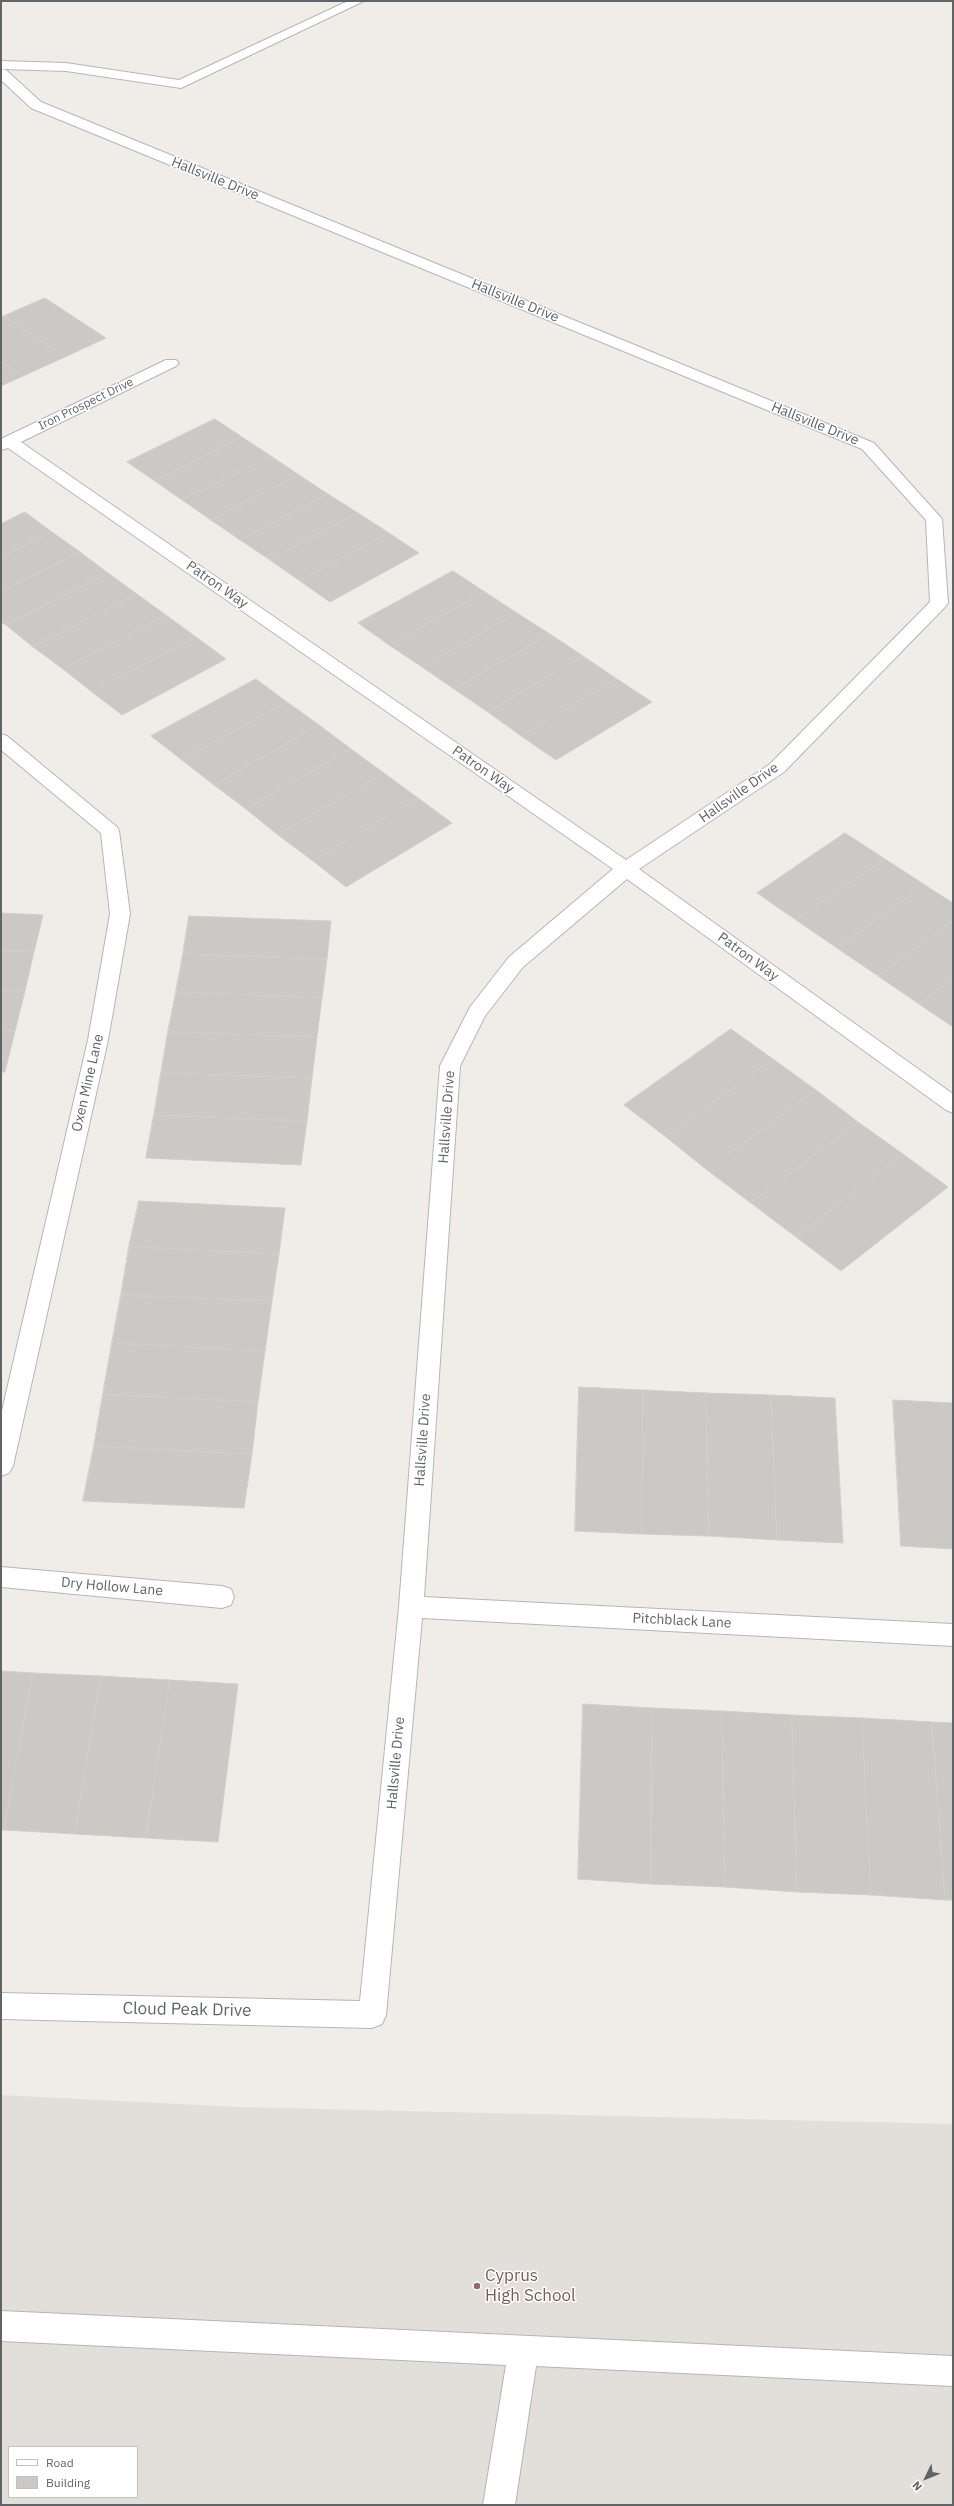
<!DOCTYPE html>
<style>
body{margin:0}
#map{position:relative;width:954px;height:2506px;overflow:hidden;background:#f0ede9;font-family:"IBM Plex Sans",sans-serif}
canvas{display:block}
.frame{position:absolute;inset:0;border:2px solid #606467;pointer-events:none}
.legend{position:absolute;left:8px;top:2446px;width:130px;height:52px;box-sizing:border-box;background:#fff;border:1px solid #bfc1c2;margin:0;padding:5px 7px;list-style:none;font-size:12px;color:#606467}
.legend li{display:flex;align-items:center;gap:8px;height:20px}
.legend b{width:20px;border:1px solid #bfc1c2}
.north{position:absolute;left:906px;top:2458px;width:40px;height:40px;-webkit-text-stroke:3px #fff;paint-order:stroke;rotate:227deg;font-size:11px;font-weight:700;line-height:16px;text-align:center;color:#606467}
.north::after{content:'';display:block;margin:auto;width:14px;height:18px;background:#606467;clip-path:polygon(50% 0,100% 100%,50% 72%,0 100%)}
</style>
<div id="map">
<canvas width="954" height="2506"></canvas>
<div class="frame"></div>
<ul class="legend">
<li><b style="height:5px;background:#fff"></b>Road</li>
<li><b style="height:11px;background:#cbc8c5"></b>Building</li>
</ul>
<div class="north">N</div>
</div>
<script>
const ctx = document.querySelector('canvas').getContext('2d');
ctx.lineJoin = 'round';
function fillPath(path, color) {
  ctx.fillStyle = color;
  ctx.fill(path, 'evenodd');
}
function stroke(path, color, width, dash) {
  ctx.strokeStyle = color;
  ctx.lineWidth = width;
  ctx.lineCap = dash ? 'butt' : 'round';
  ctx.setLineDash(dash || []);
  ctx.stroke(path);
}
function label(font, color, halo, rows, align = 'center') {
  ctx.font = font + ' "IBM Plex Sans",sans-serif';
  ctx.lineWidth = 3;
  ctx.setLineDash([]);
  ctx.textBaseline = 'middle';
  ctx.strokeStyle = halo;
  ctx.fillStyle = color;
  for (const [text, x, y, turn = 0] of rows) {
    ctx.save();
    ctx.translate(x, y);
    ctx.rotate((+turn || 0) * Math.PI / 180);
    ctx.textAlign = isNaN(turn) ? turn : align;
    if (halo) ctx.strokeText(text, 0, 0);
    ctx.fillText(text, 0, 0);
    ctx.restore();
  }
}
fillPath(new Path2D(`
 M 1,2095 L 237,2107 L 953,2124 L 953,2505 L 1,2505 ZM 9,2447 L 137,2447 L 137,2497 L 9,2497 Z`), '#e2deda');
const building = new Path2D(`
 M 45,298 L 106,338 L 65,357 L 4,316 Z
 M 4,316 L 65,357 L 23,376 L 1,361 L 1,318 Z
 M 1,361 L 23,376 L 1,386 Z
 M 215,419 L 242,437 L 155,481 L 127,462 Z
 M 242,437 L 271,456 L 182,500 L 155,481 Z
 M 271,456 L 299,475 L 211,520 L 182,500 Z
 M 299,475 L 328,494 L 240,540 L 211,520 Z
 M 328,494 L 358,513 L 270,560 L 240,540 Z
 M 25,512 L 52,532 L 1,557 L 1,524 Z
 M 358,513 L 389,533 L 300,581 L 270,560 Z
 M 52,532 L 80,552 L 1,592 L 1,557 Z
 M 389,533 L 419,553 L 330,602 L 300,581 Z
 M 80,552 L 108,573 L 6,625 L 1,622 L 1,592 Z
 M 453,571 L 485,592 L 389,645 L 358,623 Z
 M 108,573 L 137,594 L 33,647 L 6,625 Z
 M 485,592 L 517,613 L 422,667 L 389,645 Z
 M 137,594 L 166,615 L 63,669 L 33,647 Z
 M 517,613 L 550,634 L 454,689 L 422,667 Z
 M 166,615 L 196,637 L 92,692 L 63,669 Z
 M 550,634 L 583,656 L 488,712 L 454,689 Z
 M 196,637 L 226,659 L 122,715 L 92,692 Z
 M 583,656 L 617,679 L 521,736 L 488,712 Z
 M 256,679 L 287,702 L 182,760 L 151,736 Z
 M 617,679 L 652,702 L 556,760 L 521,736 Z
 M 287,702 L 319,725 L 214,785 L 182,760 Z
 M 319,725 L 351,749 L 246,809 L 214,785 Z
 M 351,749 L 384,773 L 278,835 L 246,809 Z
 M 384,773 L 418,798 L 313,861 L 278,835 Z
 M 418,798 L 452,823 L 346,887 L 313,861 Z
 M 845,833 L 885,859 L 796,920 L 757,893 Z
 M 885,859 L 925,885 L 837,948 L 796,920 Z
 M 925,885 L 953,903 L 953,921 L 878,976 L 837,948 Z
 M 1,913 L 43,915 L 34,952 L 1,951 Z
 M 189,916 L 331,921 L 327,959 L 183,954 Z
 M 953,921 L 953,979 L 919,1004 L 878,976 Z
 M 1,951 L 34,952 L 25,991 L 1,990 Z
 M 183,954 L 327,959 L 322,998 L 176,992 Z
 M 953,979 L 953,1027 L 919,1004 Z
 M 1,990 L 25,991 L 15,1031 L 1,1030 Z
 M 176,992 L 322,998 L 317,1037 L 168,1032 Z
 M 731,1029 L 773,1059 L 666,1137 L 624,1105 Z
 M 1,1030 L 15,1031 L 5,1072 L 1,1072 Z
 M 168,1032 L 317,1037 L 312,1078 L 161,1073 Z
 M 773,1059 L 816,1090 L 707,1170 L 666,1137 Z
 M 161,1073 L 312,1078 L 307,1121 L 154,1115 Z
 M 816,1090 L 858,1122 L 751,1203 L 707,1170 Z
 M 154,1115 L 307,1121 L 301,1165 L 146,1158 Z
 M 858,1122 L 903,1154 L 796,1237 L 751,1203 Z
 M 903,1154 L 948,1187 L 841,1271 L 796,1237 Z
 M 139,1201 L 285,1208 L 279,1254 L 129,1247 Z
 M 129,1247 L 279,1254 L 272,1301 L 121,1295 Z
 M 121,1295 L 272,1301 L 265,1351 L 112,1343 Z
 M 112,1343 L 265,1351 L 258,1402 L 103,1394 Z
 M 579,1387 L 643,1390 L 642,1534 L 575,1531 Z
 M 643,1390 L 706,1393 L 709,1536 L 642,1534 Z
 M 706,1393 L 771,1395 L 777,1540 L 709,1536 Z
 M 103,1394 L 258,1402 L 252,1454 L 94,1446 Z
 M 771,1395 L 835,1398 L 843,1543 L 777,1540 Z
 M 893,1400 L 953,1403 L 953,1549 L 901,1546 Z
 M 94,1446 L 252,1454 L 244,1508 L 83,1501 Z
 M 1,1671 L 33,1673 L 4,1830 L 1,1830 Z
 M 33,1673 L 101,1676 L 75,1834 L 4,1830 Z
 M 101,1676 L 170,1680 L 146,1838 L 75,1834 Z
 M 170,1680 L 238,1684 L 218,1842 L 146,1838 Z
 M 583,1704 L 652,1708 L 651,1884 L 578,1879 Z
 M 652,1708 L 722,1711 L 725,1887 L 651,1884 Z
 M 722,1711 L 792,1715 L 797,1892 L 725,1887 Z
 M 792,1715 L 862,1718 L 871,1895 L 797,1892 Z
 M 862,1718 L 932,1722 L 945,1900 L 871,1895 Z
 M 932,1722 L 953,1723 L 953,1900 L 945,1900 Z`);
fillPath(building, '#cbc8c5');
stroke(building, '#d4cec8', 1);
const lane = new Path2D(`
 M 348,1 L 364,1 L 181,88 L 66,71 L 1,69 L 1,61 L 66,63 L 179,80 Z
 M 1,2311 L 953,2356 L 953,2386 L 536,2366 L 515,2505 L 483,2505 L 506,2365 L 1,2341 Z`);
const street = new Path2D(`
 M 1,69 L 6,70 L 41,102 L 874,443 L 942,519 L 948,603 L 945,607 L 784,772 L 639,869 L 953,1094 L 953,1113 L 946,1110 L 627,879 L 523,967 L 485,1016 L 460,1066 L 424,1597 L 953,1624 L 953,1646 L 422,1618 L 386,2015 L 382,2024 L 372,2028 L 1,2019 L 1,1993 L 360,2001 L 399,1607 L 440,1066 L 470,1007 L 509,957 L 613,869 L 8,448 L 1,450 L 1,439 L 166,360 L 176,360 L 179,363 L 176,366 L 21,442 L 626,860 L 770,764 L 930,602 L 926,520 L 862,449 L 31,108 L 1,80 Z
 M 1,734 L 7,736 L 117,827 L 119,831 L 130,914 L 108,1040 L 13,1466 L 9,1473 L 1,1476 L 1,1415 L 88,1040 L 110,914 L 101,833 L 1,750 Z
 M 1,1567 L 222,1586 L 231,1589 L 234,1597 L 231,1605 L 222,1608 L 1,1587 Z`);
stroke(lane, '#b3b6b9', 2);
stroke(street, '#b3b6b9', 2);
fillPath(lane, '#fff');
fillPath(street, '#fff');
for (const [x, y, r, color] of [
 [477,2286,4,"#8d6e63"]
]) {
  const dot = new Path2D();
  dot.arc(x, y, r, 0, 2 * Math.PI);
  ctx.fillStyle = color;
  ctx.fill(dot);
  stroke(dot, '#fff', 1.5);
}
label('12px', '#606467', '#fff', [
 ["Iron Prospect Drive",86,404,-26]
]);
label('14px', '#606467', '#fff', [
 ["Hallsville Drive",215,179,22],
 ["Hallsville Drive",515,301,22],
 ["Hallsville Drive",815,424,22],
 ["Patron Way",217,585,35],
 ["Patron Way",483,770,35],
 ["Hallsville Drive",739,793,-35],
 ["Patron Way",748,957,36],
 ["Oxen Mine Lane",88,1083,-77],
 ["Hallsville Drive",447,1117,-86],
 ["Hallsville Drive",423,1440,-86],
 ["Dry Hollow Lane",112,1587,5],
 ["Pitchblack Lane",682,1621,3],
 ["Hallsville Drive",396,1763,-85]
]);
label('17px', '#606467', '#fff', [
 ["Cloud Peak Drive",187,2010,1]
]);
label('17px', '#785e54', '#fff', [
 ["Cyprus",485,2276],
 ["High School",485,2296]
], 'left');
</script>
